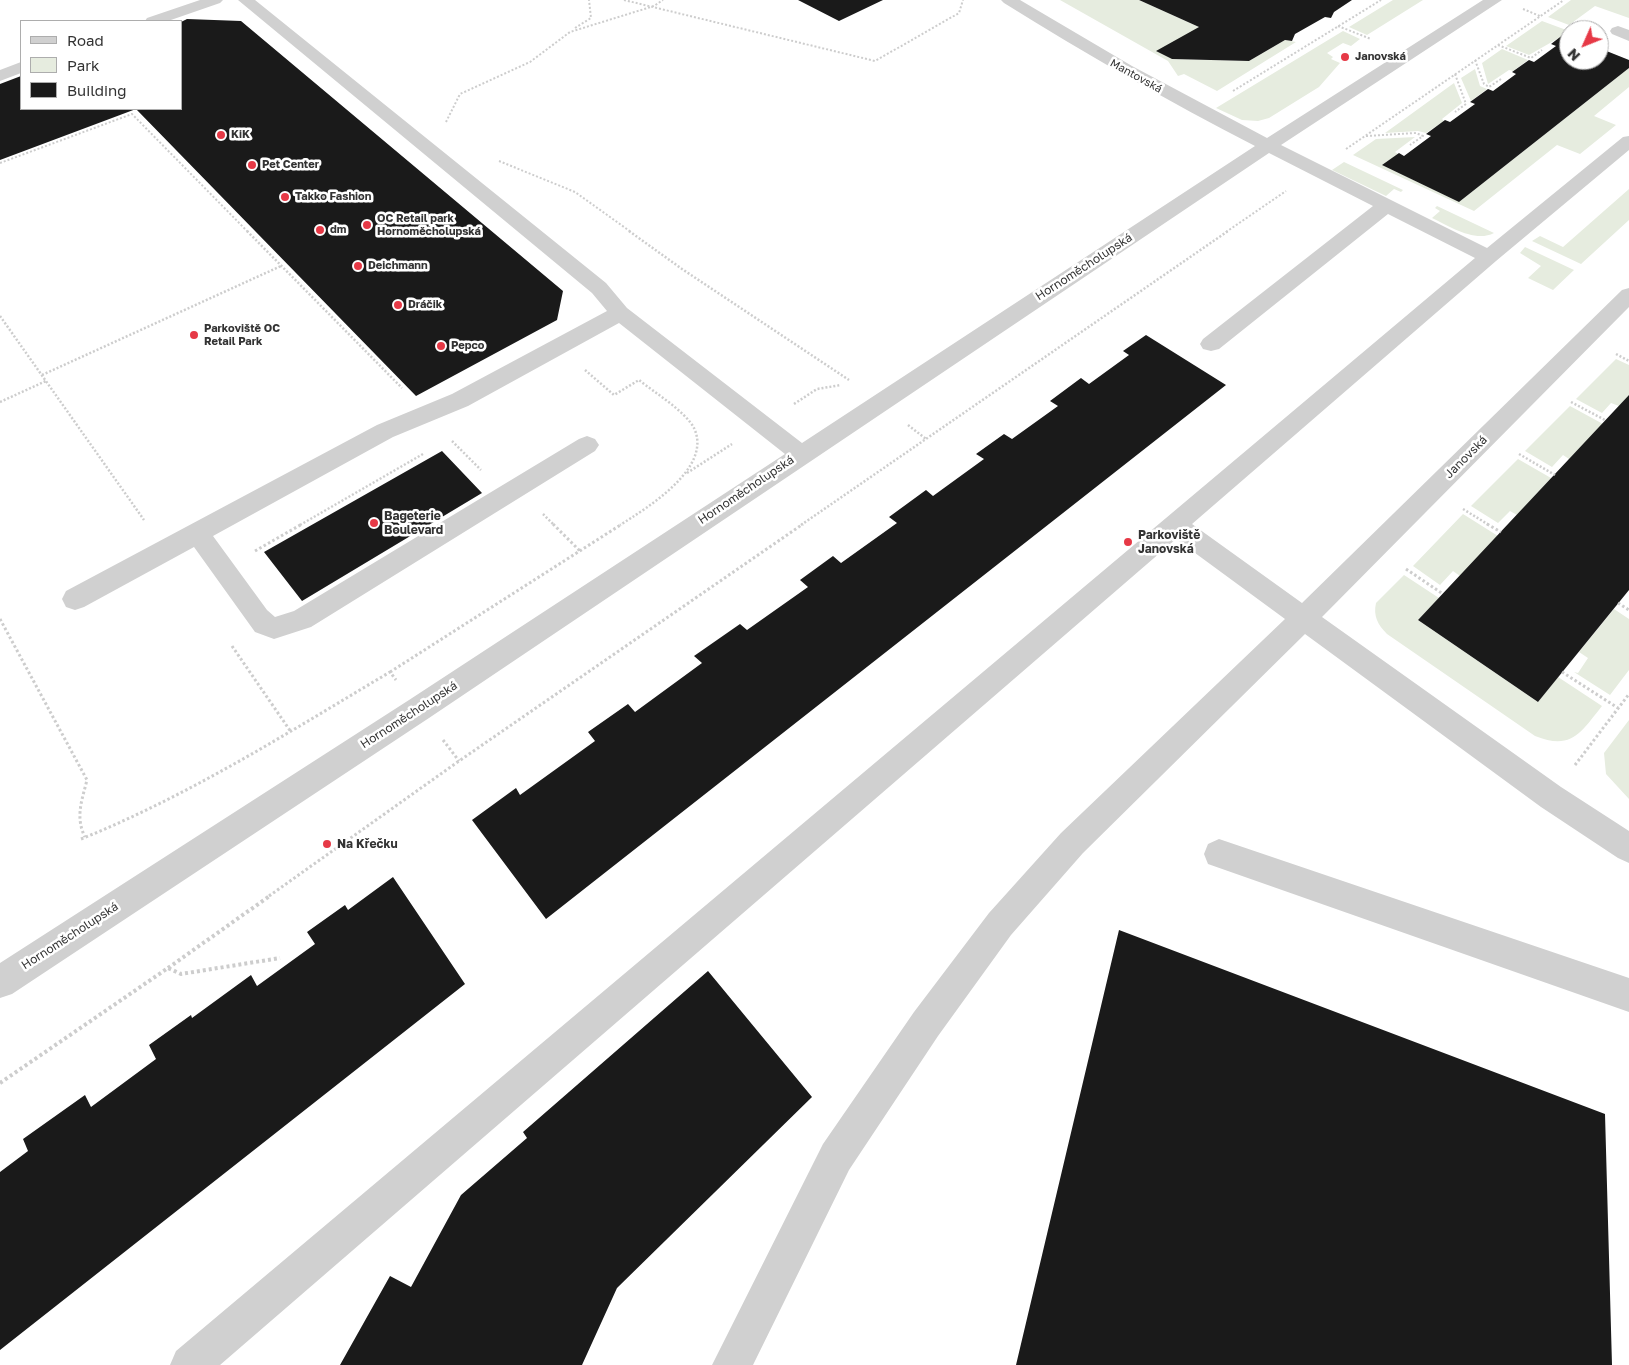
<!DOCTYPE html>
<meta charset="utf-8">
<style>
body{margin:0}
#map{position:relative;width:1629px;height:1365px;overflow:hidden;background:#fff;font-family:"Golos Text",sans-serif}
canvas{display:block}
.legend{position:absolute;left:20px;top:20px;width:162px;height:90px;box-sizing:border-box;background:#fff;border:1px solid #adadad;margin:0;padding:6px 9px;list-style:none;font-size:15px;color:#333}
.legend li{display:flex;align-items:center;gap:10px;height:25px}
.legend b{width:25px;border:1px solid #adadad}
.north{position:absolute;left:1559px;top:20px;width:50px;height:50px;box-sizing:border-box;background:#fff;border:1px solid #adadad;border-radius:50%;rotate:226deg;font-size:14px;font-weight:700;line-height:20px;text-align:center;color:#333}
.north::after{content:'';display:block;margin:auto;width:18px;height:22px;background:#e63946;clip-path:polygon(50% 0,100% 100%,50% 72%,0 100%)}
</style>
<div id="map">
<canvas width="1629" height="1365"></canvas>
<ul class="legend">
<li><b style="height:6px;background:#d0d0d0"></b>Road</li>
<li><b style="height:14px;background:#e6ecdf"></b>Park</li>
<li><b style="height:14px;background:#1a1a1a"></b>Building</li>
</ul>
<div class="north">N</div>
</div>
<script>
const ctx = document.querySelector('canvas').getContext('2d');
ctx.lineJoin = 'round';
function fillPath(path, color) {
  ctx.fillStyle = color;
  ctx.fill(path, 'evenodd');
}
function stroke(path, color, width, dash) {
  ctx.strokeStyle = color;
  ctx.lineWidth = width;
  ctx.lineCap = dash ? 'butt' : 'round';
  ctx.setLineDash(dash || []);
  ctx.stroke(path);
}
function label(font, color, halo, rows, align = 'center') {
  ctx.font = font + ' "Golos Text",sans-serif';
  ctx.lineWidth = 5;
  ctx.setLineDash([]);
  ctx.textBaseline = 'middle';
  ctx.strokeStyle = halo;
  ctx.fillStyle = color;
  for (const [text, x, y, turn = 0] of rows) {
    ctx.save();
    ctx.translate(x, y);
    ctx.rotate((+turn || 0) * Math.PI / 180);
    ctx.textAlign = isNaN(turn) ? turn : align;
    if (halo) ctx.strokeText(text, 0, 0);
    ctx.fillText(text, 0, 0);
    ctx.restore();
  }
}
fillPath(new Path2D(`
 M 1060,0 L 1139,0 L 1199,27 L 1172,59 L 1249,61 L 1285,40 L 1296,42 L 1217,91 L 1184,74 L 1178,76 L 1168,61 Z
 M 1393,0 L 1423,0 L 1367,35 L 1349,27 Z
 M 1571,0 L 1629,0 L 1629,18 L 1595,6 L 1569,25 L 1548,17 Z
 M 1542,21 L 1569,31 L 1566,34 L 1569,36 L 1564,35 L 1529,55 L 1506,46 Z
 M 1343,31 L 1360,39 L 1351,46 L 1343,43 L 1327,53 L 1333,57 L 1331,59 L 1340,63 L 1319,87 L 1269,118 L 1258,121 L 1242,120 L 1216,108 Z
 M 1502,49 L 1528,60 L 1513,71 L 1509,70 L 1488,84 L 1482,63 Z
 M 1629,68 L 1629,87 L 1594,116 L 1616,125 L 1580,154 L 1557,145 L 1474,211 L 1353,155 L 1376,139 L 1415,137 L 1395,152 L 1398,154 L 1383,165 L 1459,202 Z
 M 1475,69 L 1480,86 L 1487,89 L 1471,101 L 1461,78 Z
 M 1454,83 L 1462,103 L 1442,119 L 1444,121 L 1426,133 L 1418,131 L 1385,133 Z
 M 1344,162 L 1403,190 L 1401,192 L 1394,189 L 1386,196 L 1332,170 Z
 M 1629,189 L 1629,220 L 1581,264 L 1532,241 L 1540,236 L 1563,247 Z
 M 1437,206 L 1494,233 C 1475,243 1449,226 1432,218 L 1440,211 L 1435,208 Z
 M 1525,247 L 1574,270 L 1553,290 L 1528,278 L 1541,266 L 1520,253 Z
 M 1616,359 L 1629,365 L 1629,395 L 1619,406 L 1611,403 L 1602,413 L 1576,399 Z
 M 1570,406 L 1603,424 L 1569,459 L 1563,455 L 1552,467 L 1525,451 Z
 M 1518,459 L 1551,478 L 1517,515 L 1510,511 L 1498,523 L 1471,506 Z
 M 1463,514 L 1498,536 L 1460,576 L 1453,571 L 1440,585 L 1413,566 Z
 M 1404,575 L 1439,598 L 1418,620 L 1538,702 L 1558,677 L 1602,706 C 1581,732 1572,751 1535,736 L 1387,634 C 1378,625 1373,616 1376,603 Z
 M 1614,609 L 1629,619 L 1629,670 L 1610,695 L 1574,672 L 1578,673 L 1588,658 L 1579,652 Z
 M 1629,720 L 1629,799 L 1606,774 L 1604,753 Z`), '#e6ecdf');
fillPath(new Path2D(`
 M 798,0 L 883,0 L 839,21 Z
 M 1139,0 L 1352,0 L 1334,12 L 1331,18 L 1325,17 L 1295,34 L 1292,41 L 1285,40 L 1249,61 L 1172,59 L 1156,51 L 1199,27 Z
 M 187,19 L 241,21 L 563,291 L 557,320 L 416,396 L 136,109 L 0,160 L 0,84 L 21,76 L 21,109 L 181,109 L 181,22 Z
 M 1564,34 L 1569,36 L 1569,60 L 1599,60 L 1599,48 L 1629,60 L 1629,68 L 1459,202 L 1382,165 L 1399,153 L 1404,156 L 1431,136 L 1426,134 L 1445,120 L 1450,122 L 1475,104 L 1470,102 L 1488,89 L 1493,91 L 1516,74 L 1512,72 L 1529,60 L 1534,62 L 1556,46 L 1551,44 Z
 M 1146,335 L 1226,385 L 546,919 L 472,820 L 516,788 L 520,795 L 595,741 L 588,732 L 628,704 L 635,712 L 702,663 L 694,656 L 740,624 L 747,630 L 808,587 L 800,580 L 833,556 L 841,563 L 897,523 L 889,517 L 926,490 L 933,496 L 984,459 L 976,454 L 1004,434 L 1012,439 L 1058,406 L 1050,401 L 1081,378 L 1089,384 L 1129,355 L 1123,351 Z
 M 1629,395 L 1629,590 L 1538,702 L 1418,620 Z
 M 442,451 L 482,493 L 302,601 L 264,552 Z
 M 393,877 L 465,984 L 0,1350 L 0,1172 L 28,1151 L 23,1139 L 85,1095 L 91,1107 L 156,1059 L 149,1045 L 191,1015 L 192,1018 L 251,975 L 257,986 L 315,944 L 307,932 L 345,905 L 348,910 Z
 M 1119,930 L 1605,1114 L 1612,1365 L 1016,1365 Z
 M 708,971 L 812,1097 L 617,1288 L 582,1365 L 340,1365 L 390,1276 L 411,1287 L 461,1195 L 527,1138 L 523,1132 Z`), '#1a1a1a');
stroke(new Path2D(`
 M 624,0 L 875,61 L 959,13 L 963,0
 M 1523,9 L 1540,16
 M 1338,26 L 1371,39
 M 575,28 L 591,18 L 589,0
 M 1498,45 L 1531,58 L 1542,50
 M 1475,60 L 1484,84 L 1489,87 L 1501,79
 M 1455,74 L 1466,104 L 1455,112
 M 1233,91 L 1381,0
 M 446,122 L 460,94 L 530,62 L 570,32 L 654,6 L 663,0
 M 1366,136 L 1416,133 L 1423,136 L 1410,145
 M 1346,149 L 1564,0
 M 499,161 L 575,192 L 631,232
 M 0,163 L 132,114 L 248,232
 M 1226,232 L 1286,191`), '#cdcdcd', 2, [2, 2]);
stroke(new Path2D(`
 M 247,231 L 402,388
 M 629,231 L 682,269 L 849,380
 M 0,316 L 144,520
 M 1616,354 L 1629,361
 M 585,370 L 614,395 L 639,380 C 655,393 685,411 694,428 C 713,468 647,508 620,525
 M 42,375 L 281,266
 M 0,402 L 46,381
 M 1571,402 L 1605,420
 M 794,404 L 817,389 L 841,385
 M 908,425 L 926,439
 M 452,441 L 481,470
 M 1519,454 L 1555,475
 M 687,473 L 732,444
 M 1463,509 L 1489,525
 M 543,514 L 554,525
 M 300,525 L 423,454
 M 801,525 L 1228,231`), '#cdcdcd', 2.5, [2, 2]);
stroke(new Path2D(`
 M 553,524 L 580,551
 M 1487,524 L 1501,532
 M 255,551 L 302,524
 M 1406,569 L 1443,594
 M 1618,603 L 1629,610
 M 0,619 L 87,780 C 82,800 75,817 85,837
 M 232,646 L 291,732
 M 390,672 L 622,524
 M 1562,672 L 1618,708
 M 443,740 L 459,761
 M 1575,765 L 1629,694
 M 81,839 C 190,795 289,732 390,672 L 396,680
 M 269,896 L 459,761 L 803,524`), '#cdcdcd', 3, [2.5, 2.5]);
stroke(new Path2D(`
 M 168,968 L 271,895
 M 0,1083 L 168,968 L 181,974 L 280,958`), '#cdcdcd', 4, [3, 3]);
fillPath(new Path2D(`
 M 200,0 L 223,0 L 220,3 L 168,21 L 145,21 L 147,18 Z
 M 238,0 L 255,0 L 606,283 L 627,308 L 802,443 L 1255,146 C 1169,102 1086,54 1004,3 L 1001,0 L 1020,0 L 1132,66 L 1267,138 L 1483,0 L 1502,0 L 1281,145 L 1487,248 L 1623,137 L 1629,136 L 1629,150 L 1496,261 L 1192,524 L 1302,603 L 1622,290 L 1629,288 L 1629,307 L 1322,617 L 1561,787 L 1629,831 L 1629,863 L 1618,858 L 1541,807 L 1305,634 L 1083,853 L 1011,935 L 938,1036 L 849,1170 L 753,1365 L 712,1365 L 823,1144 L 914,1012 L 989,913 L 1061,833 L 1285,619 L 1176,539 L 220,1365 L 170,1365 L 176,1351 L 1475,258 L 1388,214 L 1219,349 L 1211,351 L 1203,349 L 1200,344 L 1203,339 L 1373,206 L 1269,153 L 429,718 L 12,994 L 0,998 L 0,963 L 409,700 L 785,454 L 619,323 L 468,406 L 393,437 L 213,536 L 267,610 L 275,617 L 294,611 L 579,439 L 587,436 L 595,439 L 599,445 L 595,451 L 311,627 L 274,639 L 255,632 L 194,547 L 84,607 L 75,610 L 66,607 L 62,599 L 66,591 L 377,425 L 452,394 L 607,311 L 592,293 Z
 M 1618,26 L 1629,30 L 1629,41 L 1612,34 L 1610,31 L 1612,28 Z
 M 21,62 L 21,73 L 0,81 L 0,70 Z
 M 1219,839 L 1629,978 L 1629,1012 L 1208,864 L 1204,854 L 1208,844 Z`), '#d0d0d0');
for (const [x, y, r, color] of [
 [1345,57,5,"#e63946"],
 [221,135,5,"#e63946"],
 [252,165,5,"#e63946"],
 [285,197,5,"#e63946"],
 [367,225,5,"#e63946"],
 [320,230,5,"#e63946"],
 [358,266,5,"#e63946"],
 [398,305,5,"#e63946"],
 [194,335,5,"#e63946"],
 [441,346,5,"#e63946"],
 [374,523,5,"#e63946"],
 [1128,542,5,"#e63946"],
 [327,844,5,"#e63946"]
]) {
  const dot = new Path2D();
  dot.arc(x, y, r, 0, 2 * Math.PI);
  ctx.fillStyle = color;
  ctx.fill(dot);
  stroke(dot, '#fff', 2);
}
label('bold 11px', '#333', '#fff', [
 ["Janovská",1355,57],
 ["KiK",231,135],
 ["Pet Center",262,165],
 ["Takko Fashion",295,197],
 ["OC Retail park",377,219],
 ["Hornoměcholupská",377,232],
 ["dm",330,230],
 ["Deichmann",368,266],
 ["Dráčik",408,305],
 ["Parkoviště OC",204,329],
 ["Retail Park",204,342],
 ["Pepco",451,346]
], 'left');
label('11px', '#333', '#fff', [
 ["Mantovská",1136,76,29]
]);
label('12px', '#333', '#fff', [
 ["Hornoměcholupská",1084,267,-33],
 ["Janovská",1466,457,-45],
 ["Hornoměcholupská",746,490,-34],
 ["Hornoměcholupská",409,715,-33],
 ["Hornoměcholupská",70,936,-33]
]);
label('bold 12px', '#333', '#fff', [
 ["Bageterie",384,516],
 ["Boulevard",384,530],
 ["Parkoviště",1138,535],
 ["Janovská",1138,549],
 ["Na Křečku",337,844]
], 'left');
</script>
